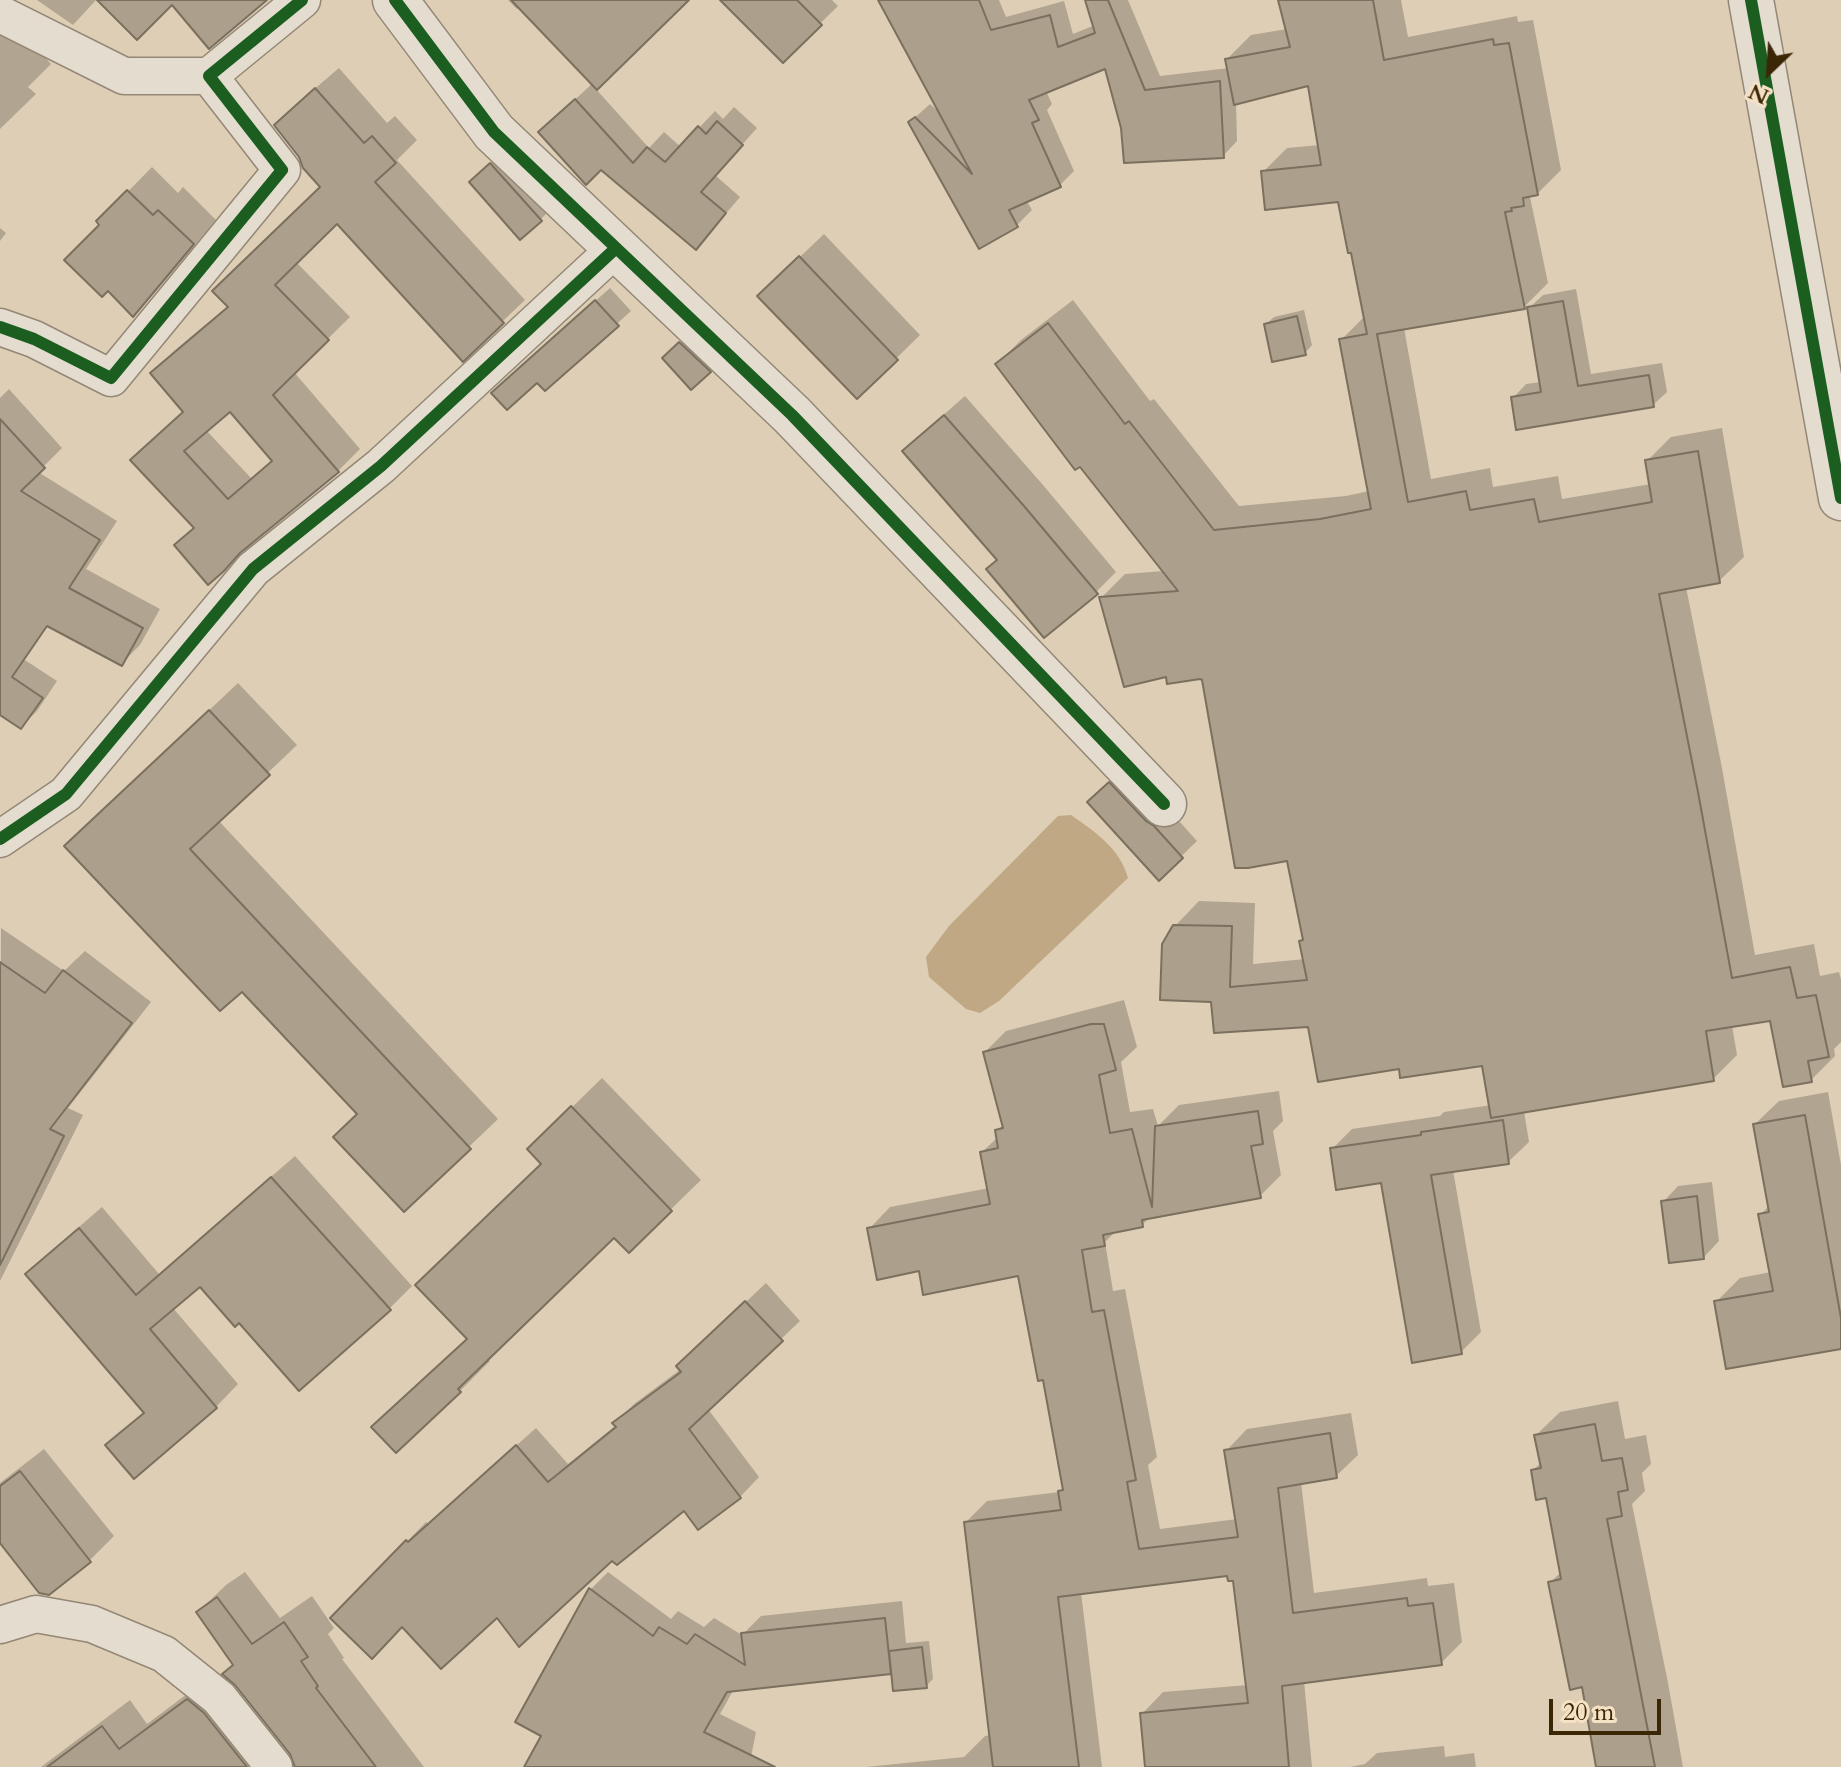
<!DOCTYPE html>
<style>
body{margin:0}
#map{position:relative;width:1841px;height:1767px;overflow:hidden;background:#deceb5;font-family:Cardo,serif}
canvas{display:block}
.north{position:absolute;left:1729px;top:32px;width:80px;height:80px;-webkit-text-stroke:6px #f5e1c4;paint-order:stroke;rotate:205deg;font-size:22px;font-weight:700;line-height:32px;text-align:center;color:#3b2606}
.north::after{content:'';display:block;margin:auto;width:28px;height:36px;background:#3b2606;clip-path:polygon(50% 0,100% 100%,50% 72%,0 100%)}
.scale{position:absolute;left:1549px;top:1699px;width:112px;height:36px;box-sizing:border-box;border:4px solid #3b2606;border-top:0;padding-left:10px;font-size:24px;line-height:28px;white-space:nowrap;color:#3b2606;-webkit-text-stroke:6px #f5e1c4;paint-order:stroke}
</style>
<div id="map">
<canvas width="1841" height="1767"></canvas>
<div class="north">N</div>
<div class="scale">20 m</div>
</div>
<script>
const ctx = document.querySelector('canvas').getContext('2d');
ctx.lineJoin = 'round';
function fillPath(path, color) {
  ctx.fillStyle = color;
  ctx.fill(path, 'evenodd');
}
function stroke(path, color, width, dash) {
  ctx.strokeStyle = color;
  ctx.lineWidth = width;
  ctx.lineCap = dash ? 'butt' : 'round';
  ctx.setLineDash(dash || []);
  ctx.stroke(path);
}
fillPath(new Path2D(`
 M 1071,815 C 1095,832 1120,848 1128,878 L 999,1001 L 980,1013 L 966,1009 L 929,977 L 926,957 L 949,926 L 1058,816 Z`), '#bfa883');
fillPath(new Path2D(`
 M 37,0 L 96,0 L 73,25 Z
 M 508,0 L 688,0 L 595,88 L 649,148 L 664,132 L 681,147 L 715,111 L 723,119 L 734,107 L 757,128 L 715,175 L 740,197 L 711,231 L 556,117 L 593,83 L 520,7 L 517,9 Z
 M 723,0 L 832,0 L 838,6 L 783,60 Z
 M 880,0 L 999,0 L 1006,17 L 1064,1 L 1073,34 L 1095,25 L 1087,0 L 1128,0 L 1160,76 L 1229,68 L 1227,59 L 1251,35 L 1287,29 L 1280,0 L 1401,0 L 1408,37 L 1517,16 L 1518,22 L 1533,20 L 1561,170 L 1537,194 L 1530,197 L 1548,283 L 1524,307 L 1404,328 L 1431,479 L 1490,468 L 1493,487 L 1558,476 L 1562,499 L 1651,484 L 1647,461 L 1671,437 L 1722,428 L 1744,557 L 1719,581 L 1686,587 L 1722,768 L 1755,955 L 1814,944 L 1820,976 L 1839,972 L 1841,980 L 1841,1042 L 1834,1049 L 1835,1056 L 1811,1080 L 1771,1019 L 1732,1025 L 1737,1055 L 1713,1079 L 1524,1111 L 1529,1142 L 1508,1162 L 1453,1170 L 1481,1332 L 1461,1352 L 1382,1181 L 1332,1149 L 1352,1129 L 1440,1116 L 1444,1112 L 1491,1105 L 1483,1063 L 1400,1066 L 1310,1025 L 1213,1000 L 1175,926 L 1199,901 L 1255,903 L 1253,964 L 1305,959 L 1302,941 L 1304,938 L 1288,859 L 1202,676 L 1168,674 L 1101,598 L 1125,574 L 1164,571 L 997,364 L 1021,340 L 1073,300 L 1150,401 L 1154,399 L 1239,506 L 1346,496 L 1369,491 L 1341,340 L 1365,316 L 1340,199 L 1263,172 L 1287,148 L 1320,145 L 1310,84 L 1236,103 L 1237,141 L 1223,156 L 1123,127 L 1106,66 L 1046,91 L 1052,104 L 1047,110 L 1074,171 L 1060,185 L 1026,200 L 1032,210 L 1017,225 L 980,246 L 910,122 L 930,104 L 940,113 Z
 M 0,19 L 20,30 L 51,64 L 28,87 L 36,94 L 0,129 Z
 M 339,68 L 387,123 L 395,116 L 417,140 L 397,160 L 525,300 L 463,359 L 337,221 L 296,262 L 350,317 L 294,372 L 360,449 L 338,471 L 195,527 L 133,460 L 185,411 L 152,373 L 174,351 L 229,305 L 322,187 L 298,103 ZM 230,410 L 273,460 L 251,478 L 206,430 Z
 M 507,149 L 556,204 L 540,220 L 487,166 Z
 M 152,167 L 178,193 L 183,187 L 216,220 L 157,290 L 133,314 L 108,288 L 102,225 L 99,221 Z
 M 0,228 L 6,233 L 0,241 Z
 M 824,234 L 920,335 L 857,397 L 784,272 Z
 M 610,288 L 631,311 L 545,389 L 537,380 L 507,379 Z
 M 1576,289 L 1591,374 L 1662,363 L 1667,392 L 1653,405 L 1513,398 L 1526,384 L 1541,382 L 1529,308 L 1543,295 Z
 M 1304,310 L 1312,345 L 1305,353 L 1266,324 L 1274,317 Z
 M 696,328 L 725,355 L 709,371 L 665,358 Z
 M 9,389 L 62,448 L 38,472 L 117,521 L 86,569 L 160,609 L 140,645 L 121,664 L 40,620 L 0,621 L 0,398 Z
 M 965,396 L 1043,485 L 1116,572 L 1096,592 L 999,559 L 925,431 Z
 M 8,649 L 57,681 L 37,711 L 21,727 L 0,713 L 0,656 Z
 M 238,683 L 297,745 L 218,820 L 498,1119 L 404,1209 L 359,1114 L 95,818 Z
 M 1126,768 L 1170,811 L 1197,841 L 1159,878 L 1106,786 Z
 M 1,928 L 64,971 L 85,951 L 151,1002 L 68,1108 L 83,1115 L 0,1281 Z
 M 1124,1000 L 1137,1047 L 1121,1062 L 1130,1112 L 1153,1109 L 1158,1126 L 1179,1105 L 1279,1091 L 1283,1121 L 1273,1131 L 1281,1175 L 1260,1196 L 1151,1216 L 1142,1225 L 1117,1230 L 1105,1242 L 1113,1291 L 1125,1289 L 1157,1457 L 1148,1465 L 1160,1529 L 1237,1519 L 1226,1451 L 1247,1429 L 1351,1413 L 1358,1455 L 1336,1476 L 1301,1482 L 1314,1593 L 1427,1578 L 1428,1586 L 1454,1583 L 1462,1642 L 1441,1663 L 1304,1681 L 1312,1767 L 1147,1767 L 1142,1714 L 1163,1692 L 1248,1685 L 1235,1579 L 1229,1574 L 1081,1592 L 1102,1767 L 866,1767 L 964,1757 L 985,1736 L 991,1735 L 966,1522 L 987,1501 L 1059,1492 L 1064,1487 L 1044,1378 L 1019,1274 L 920,1269 L 869,1229 L 890,1207 L 989,1188 L 982,1152 L 998,1137 L 997,1131 L 1004,1124 L 985,1052 L 1006,1031 Z
 M 602,1078 L 701,1180 L 629,1250 L 614,1236 L 487,1358 L 490,1361 L 460,1391 L 396,1451 L 403,1397 L 468,1337 L 543,1164 L 559,1120 Z
 M 1828,1092 L 1841,1165 L 1841,1347 L 1716,1302 L 1740,1278 L 1771,1272 L 1760,1215 L 1770,1205 L 1755,1124 L 1779,1101 Z
 M 295,1156 L 412,1286 L 390,1308 L 299,1388 L 240,1320 L 200,1284 L 173,1308 L 238,1384 L 216,1407 L 108,1445 L 145,1411 L 28,1274 L 50,1252 L 102,1207 L 159,1274 Z
 M 1712,1182 L 1719,1241 L 1704,1257 L 1663,1202 L 1678,1186 Z
 M 766,1283 L 800,1321 L 708,1409 L 759,1477 L 740,1497 L 699,1527 L 685,1508 L 612,1558 L 497,1615 L 403,1625 L 332,1618 L 426,1522 L 428,1524 L 536,1428 L 568,1464 L 616,1425 L 615,1423 L 634,1404 L 681,1369 L 698,1347 Z
 M 1618,1401 L 1625,1439 L 1646,1435 L 1651,1464 L 1642,1473 L 1645,1491 L 1632,1504 L 1668,1683 L 1683,1767 L 1598,1767 L 1584,1685 L 1550,1583 L 1562,1571 L 1547,1496 L 1533,1470 L 1542,1462 L 1536,1435 L 1560,1412 Z
 M 44,1449 L 114,1536 L 90,1560 L 48,1593 L 0,1540 L 0,1483 Z
 M 245,1572 L 280,1618 L 312,1596 L 334,1628 L 328,1634 L 344,1658 L 342,1659 L 424,1767 L 41,1767 L 130,1700 L 147,1724 L 215,1673 L 285,1754 L 295,1761 L 234,1664 L 198,1612 L 226,1585 Z
 M 608,1572 L 671,1619 L 678,1611 L 704,1627 L 714,1618 L 742,1635 L 761,1616 L 902,1601 L 906,1643 L 929,1641 L 933,1679 L 926,1686 L 893,1672 L 734,1689 L 720,1714 L 756,1732 L 749,1767 L 540,1767 L 544,1735 L 518,1721 L 591,1589 Z
 M 1444,1746 L 1445,1757 L 1474,1753 L 1476,1767 L 1350,1767 L 1365,1764 L 1377,1753 Z`), '#0003');
const building = new Path2D(`
 M 97,0 L 267,0 L 209,49 L 172,5 L 137,40 Z
 M 511,0 L 689,0 L 597,90 Z
 M 720,0 L 797,0 L 822,25 L 783,63 Z
 M 878,0 L 979,0 L 991,30 L 1050,15 L 1058,47 L 1095,33 L 1085,0 L 1108,0 L 1145,90 L 1220,81 L 1224,158 L 1124,163 L 1121,128 L 1105,69 L 1029,100 L 1039,120 L 1032,123 L 1061,187 L 1009,210 L 1018,227 L 979,249 L 908,122 L 915,117 L 972,174 Z
 M 1278,0 L 1373,0 L 1384,60 L 1493,39 L 1494,45 L 1509,43 L 1538,195 L 1523,198 L 1524,206 L 1511,208 L 1512,211 L 1505,212 L 1525,309 L 1377,334 L 1408,502 L 1466,491 L 1470,510 L 1534,499 L 1539,522 L 1652,502 L 1645,460 L 1698,451 L 1720,583 L 1659,594 L 1698,792 L 1732,978 L 1790,967 L 1797,998 L 1816,995 L 1829,1057 L 1808,1061 L 1812,1082 L 1783,1087 L 1770,1021 L 1706,1031 L 1714,1081 L 1491,1118 L 1482,1066 L 1400,1078 L 1399,1069 L 1318,1082 L 1308,1027 L 1214,1033 L 1211,1002 L 1160,1000 L 1162,944 L 1173,925 L 1232,926 L 1230,987 L 1307,980 L 1299,941 L 1303,940 L 1287,861 L 1248,868 L 1235,868 L 1202,680 L 1200,679 L 1167,684 L 1166,677 L 1124,687 L 1099,597 L 1178,591 L 1080,467 L 1075,470 L 995,364 L 1048,323 L 1125,424 L 1129,421 L 1214,530 L 1320,519 L 1371,509 L 1339,339 L 1367,334 L 1351,253 L 1348,253 L 1338,202 L 1265,210 L 1261,171 L 1321,165 L 1308,86 L 1234,105 L 1225,59 L 1290,47 Z
 M 315,88 L 364,143 L 372,136 L 396,163 L 375,182 L 504,323 L 463,362 L 337,224 L 275,285 L 329,340 L 273,395 L 339,472 L 240,553 L 224,571 L 208,585 L 174,545 L 194,528 L 130,460 L 183,412 L 150,373 L 228,307 L 212,291 L 320,187 L 303,168 L 299,157 L 274,125 ZM 230,412 L 272,461 L 228,499 L 184,451 Z
 M 575,99 L 633,163 L 647,147 L 665,162 L 698,126 L 706,134 L 717,121 L 743,145 L 701,192 L 726,213 L 696,250 L 601,170 L 586,185 L 538,132 Z
 M 490,163 L 542,221 L 520,240 L 469,182 Z
 M 127,190 L 153,215 L 158,210 L 194,244 L 133,317 L 108,291 L 102,297 L 64,260 L 99,225 L 96,221 Z
 M 799,256 L 898,360 L 857,399 L 757,296 Z
 M 595,300 L 619,326 L 545,391 L 537,383 L 507,410 L 491,393 Z
 M 1563,301 L 1578,386 L 1649,375 L 1654,407 L 1516,430 L 1511,397 L 1541,392 L 1527,307 Z
 M 1297,316 L 1306,355 L 1272,362 L 1264,324 Z
 M 679,342 L 711,372 L 691,390 L 662,358 Z
 M 944,415 L 1024,506 L 1098,594 L 1044,638 L 986,569 L 997,560 L 902,451 Z
 M 0,419 L 45,468 L 21,491 L 100,540 L 69,588 L 143,628 L 122,666 L 47,626 L 12,677 L 43,698 L 21,729 L 0,715 Z
 M 209,710 L 270,775 L 190,849 L 471,1149 L 404,1212 L 333,1137 L 357,1114 L 242,992 L 220,1011 L 64,846 Z
 M 1109,782 L 1146,821 L 1154,826 L 1183,858 L 1159,881 L 1087,802 Z
 M 0,962 L 45,993 L 63,970 L 132,1023 L 50,1129 L 64,1136 L 0,1265 Z
 M 1091,1024 L 1104,1024 L 1116,1070 L 1099,1075 L 1110,1133 L 1132,1129 L 1152,1207 L 1155,1126 L 1258,1111 L 1263,1144 L 1251,1146 L 1261,1198 L 1142,1220 L 1143,1227 L 1103,1235 L 1105,1246 L 1082,1250 L 1092,1312 L 1104,1310 L 1136,1480 L 1127,1482 L 1139,1549 L 1238,1537 L 1224,1450 L 1330,1433 L 1337,1478 L 1278,1488 L 1293,1613 L 1407,1598 L 1408,1606 L 1433,1603 L 1442,1665 L 1282,1686 L 1289,1767 L 1145,1767 L 1140,1713 L 1248,1703 L 1233,1581 L 1228,1581 L 1227,1576 L 1058,1597 L 1079,1767 L 993,1767 L 964,1522 L 1061,1510 L 1058,1491 L 1063,1490 L 1043,1380 L 1038,1381 L 1018,1276 L 923,1295 L 919,1271 L 877,1280 L 867,1228 L 990,1204 L 980,1152 L 998,1148 L 995,1130 L 1003,1128 L 983,1052 Z
 M 571,1106 L 672,1211 L 629,1253 L 614,1238 L 458,1389 L 461,1392 L 396,1453 L 371,1427 L 467,1339 L 415,1285 L 541,1164 L 527,1149 Z
 M 1805,1115 L 1841,1318 L 1841,1349 L 1726,1369 L 1714,1301 L 1773,1291 L 1758,1214 L 1769,1212 L 1753,1124 Z
 M 1503,1120 L 1509,1164 L 1431,1175 L 1462,1354 L 1412,1363 L 1381,1183 L 1336,1190 L 1330,1148 L 1421,1135 L 1421,1132 Z
 M 271,1177 L 391,1310 L 299,1391 L 239,1323 L 235,1327 L 200,1287 L 150,1329 L 217,1408 L 134,1479 L 105,1445 L 144,1413 L 25,1274 L 79,1228 L 136,1295 Z
 M 1697,1196 L 1704,1259 L 1669,1263 L 1661,1201 Z
 M 745,1301 L 783,1341 L 689,1429 L 741,1498 L 698,1530 L 684,1511 L 617,1565 L 612,1561 L 519,1647 L 497,1618 L 441,1669 L 402,1627 L 372,1659 L 330,1618 L 406,1540 L 408,1542 L 516,1445 L 548,1482 L 616,1427 L 612,1423 L 681,1372 L 676,1366 Z
 M 1595,1424 L 1602,1461 L 1622,1458 L 1628,1490 L 1618,1492 L 1622,1516 L 1607,1519 L 1655,1767 L 1596,1767 L 1582,1687 L 1570,1690 L 1548,1582 L 1561,1579 L 1546,1498 L 1536,1500 L 1531,1470 L 1541,1468 L 1534,1435 Z
 M 20,1471 L 91,1562 L 49,1595 L 39,1593 L 0,1543 L 0,1486 Z
 M 589,1588 L 653,1636 L 659,1627 L 687,1644 L 695,1634 L 745,1665 L 741,1633 L 885,1618 L 891,1674 L 727,1692 L 704,1732 L 775,1767 L 524,1767 L 541,1736 L 515,1722 Z
 M 217,1597 L 252,1644 L 284,1622 L 308,1657 L 301,1661 L 318,1686 L 316,1688 L 376,1767 L 295,1767 L 290,1754 L 235,1685 L 222,1674 L 233,1665 L 196,1612 Z
 M 922,1647 L 927,1688 L 893,1691 L 889,1651 Z
 M 187,1699 L 204,1713 L 247,1767 L 47,1767 L 102,1726 L 119,1749 Z`);
fillPath(building, '#aca08d');
stroke(building, '#7b6f5e', 2);
const minor = new Path2D(`
 M 0,14 L 124,76 L 209,76
 M 0,327 L 34,339 L 111,378 L 282,170 L 209,76 L 302,0
 M 0,839 L 66,794 L 253,569 L 381,466 L 615,249
 M 0,1625 L 36,1614 L 92,1624 L 164,1654 L 219,1698 L 274,1767`);
const tertiary = new Path2D(`
 M 395,0 L 494,132 L 792,415 L 1164,804
 M 1751,0 L 1841,498`);
stroke(minor, '#938775', 39);
stroke(tertiary, '#938775', 47);
stroke(minor, '#e4dccf', 36);
stroke(tertiary, '#e4dccf', 44);
stroke(new Path2D(`
 M 395,0 L 494,132 L 792,415 L 1164,804
 M 1751,0 L 1841,498
 M 0,327 L 34,339 L 111,378 L 282,170 L 209,76 L 302,0
 M 0,839 L 66,794 L 253,569 L 381,466 L 615,249`), '#1b5e20', 12);
</script>
